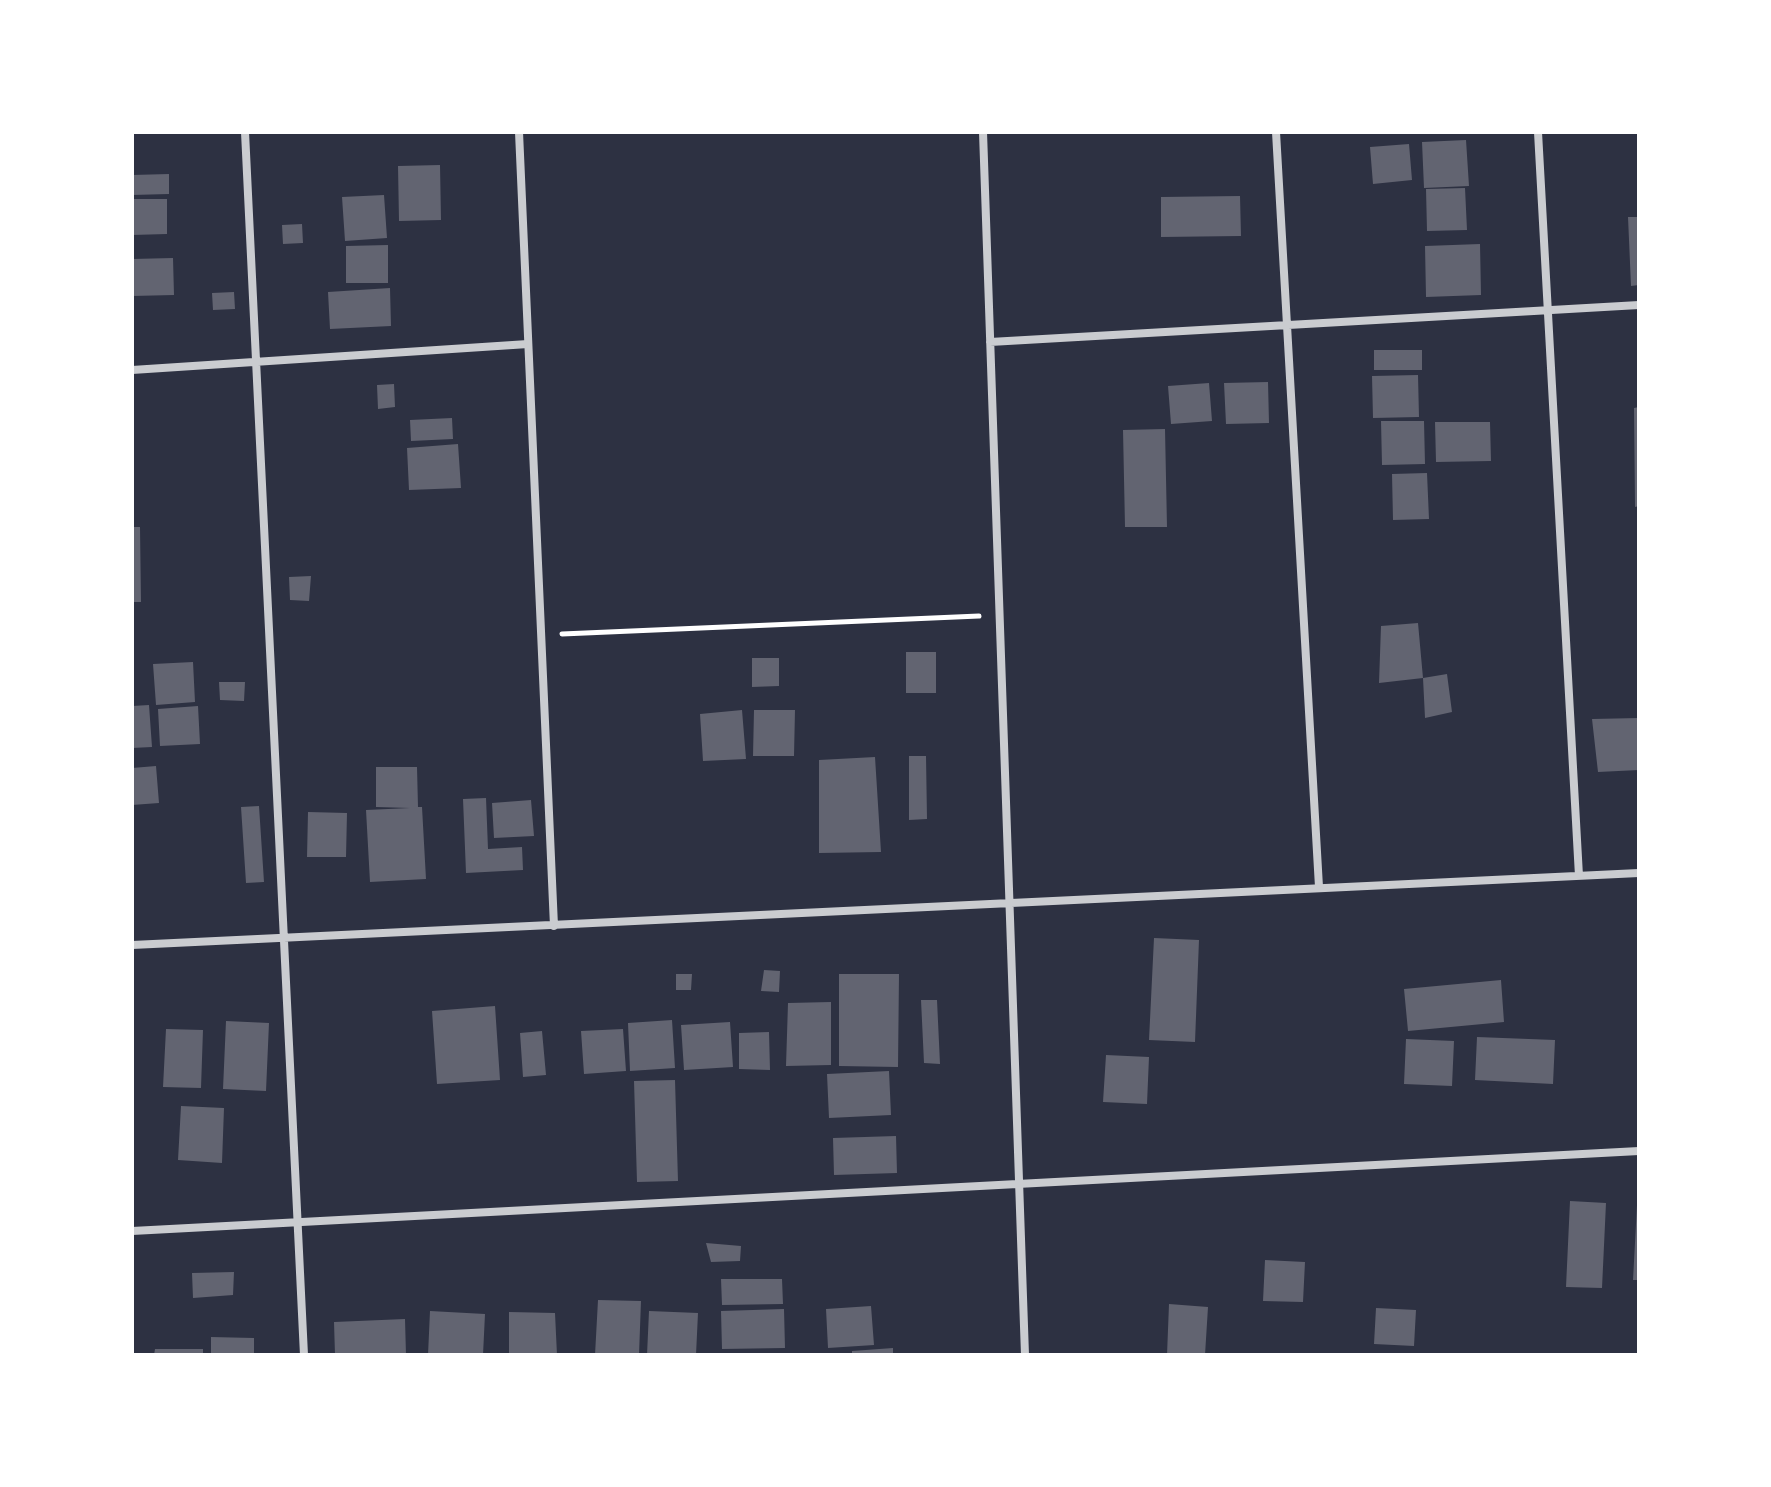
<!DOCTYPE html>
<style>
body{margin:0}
#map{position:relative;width:1771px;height:1487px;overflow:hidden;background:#2d3142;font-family:"IBM Plex Sans",sans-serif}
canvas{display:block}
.frame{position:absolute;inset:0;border:134px solid #fff;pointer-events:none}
</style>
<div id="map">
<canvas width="1771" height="1487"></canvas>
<div class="frame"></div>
</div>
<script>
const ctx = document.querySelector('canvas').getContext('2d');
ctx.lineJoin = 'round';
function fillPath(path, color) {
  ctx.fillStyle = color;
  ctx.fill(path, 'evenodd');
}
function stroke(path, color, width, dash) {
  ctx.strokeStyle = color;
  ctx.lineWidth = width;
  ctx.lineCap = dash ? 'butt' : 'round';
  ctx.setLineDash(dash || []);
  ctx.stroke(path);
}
fillPath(new Path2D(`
 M 1466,140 L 1469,186 L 1424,188 L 1422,142 Z
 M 1409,144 L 1412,180 L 1373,184 L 1370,147 Z
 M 440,165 L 441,220 L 399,221 L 398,166 Z
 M 169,174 L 169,194 L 132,195 L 132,175 Z
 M 1465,188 L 1467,230 L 1427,231 L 1426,189 Z
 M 384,195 L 387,238 L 345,241 L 342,197 Z
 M 1240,196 L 1241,236 L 1161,237 L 1161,197 Z
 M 132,199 L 167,199 L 167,234 L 132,235 Z
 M 1628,217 L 1639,217 L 1639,285 L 1631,286 Z
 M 302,224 L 303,243 L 283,244 L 282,225 Z
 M 1480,244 L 1481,295 L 1426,297 L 1425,246 Z
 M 388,245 L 388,283 L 346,283 L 346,246 Z
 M 173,258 L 174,295 L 132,296 L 132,259 Z
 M 390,288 L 391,326 L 330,329 L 328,292 Z
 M 234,292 L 235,309 L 213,310 L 212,293 Z
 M 1374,350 L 1422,350 L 1422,370 L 1374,370 Z
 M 1418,375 L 1419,417 L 1373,418 L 1372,376 Z
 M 1268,382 L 1269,423 L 1226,424 L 1224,383 Z
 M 1209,383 L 1212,421 L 1171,424 L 1168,386 Z
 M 394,384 L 395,407 L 378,409 L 377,385 Z
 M 1639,407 L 1639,506 L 1635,507 L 1634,408 Z
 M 452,418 L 453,439 L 411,441 L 410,420 Z
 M 1381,421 L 1424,421 L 1425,464 L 1382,465 Z
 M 1435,422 L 1490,422 L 1491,461 L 1436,462 Z
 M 1165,429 L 1167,527 L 1125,527 L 1123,430 Z
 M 458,444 L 461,488 L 409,490 L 407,448 Z
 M 1427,473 L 1429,519 L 1393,520 L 1392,474 Z
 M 132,527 L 140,527 L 141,602 L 132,602 Z
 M 311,576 L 309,601 L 290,600 L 289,577 Z
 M 1418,623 L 1423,678 L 1379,683 L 1381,626 Z
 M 906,652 L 936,652 L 936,693 L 906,693 Z
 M 752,658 L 779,658 L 779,686 L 752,687 Z
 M 193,662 L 195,702 L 156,705 L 153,664 Z
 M 1447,674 L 1452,712 L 1425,718 L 1423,678 Z
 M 219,682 L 245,682 L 244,701 L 220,700 Z
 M 149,705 L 152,747 L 132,748 L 132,706 Z
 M 198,706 L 200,744 L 160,746 L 158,709 Z
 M 742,710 L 746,759 L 703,761 L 700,714 Z
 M 754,710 L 795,710 L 794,756 L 753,756 Z
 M 1639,718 L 1639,770 L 1598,772 L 1592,719 Z
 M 909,756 L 926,756 L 927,819 L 909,820 Z
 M 875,757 L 881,852 L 819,853 L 819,760 Z
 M 156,766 L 159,803 L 132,805 L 132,768 Z
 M 376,767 L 417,767 L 418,807 L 422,807 L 426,879 L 370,882 L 366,810 L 410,808 L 376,807 Z
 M 486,798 L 488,849 L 522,847 L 523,870 L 466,873 L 463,799 Z
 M 531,800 L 534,836 L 494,838 L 492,803 Z
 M 259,806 L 264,882 L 246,883 L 241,807 Z
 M 308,812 L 347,813 L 346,857 L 307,857 Z
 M 1154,938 L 1199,940 L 1195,1042 L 1149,1040 Z
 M 764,970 L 780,971 L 779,992 L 761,991 Z
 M 676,974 L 692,974 L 691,990 L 676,990 Z
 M 839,974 L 899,974 L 898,1067 L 839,1066 Z
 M 1501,980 L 1504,1022 L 1408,1031 L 1404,989 Z
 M 921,1000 L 937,1000 L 940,1064 L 924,1063 Z
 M 831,1002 L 831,1065 L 786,1066 L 788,1003 Z
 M 495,1006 L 500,1080 L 437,1084 L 432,1011 Z
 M 672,1020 L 675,1068 L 630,1071 L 628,1023 Z
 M 226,1021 L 269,1023 L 266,1091 L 223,1089 Z
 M 730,1022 L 733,1067 L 684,1070 L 681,1025 Z
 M 166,1029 L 203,1030 L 201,1088 L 163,1087 Z
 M 623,1029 L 626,1071 L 584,1074 L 581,1031 Z
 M 542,1031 L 546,1075 L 523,1077 L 520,1033 Z
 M 769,1032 L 770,1070 L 739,1069 L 739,1033 Z
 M 1477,1037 L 1555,1040 L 1553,1084 L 1475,1080 Z
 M 1406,1039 L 1454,1041 L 1452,1086 L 1404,1084 Z
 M 1106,1055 L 1149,1057 L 1147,1104 L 1103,1102 Z
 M 889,1071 L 891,1115 L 829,1118 L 827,1074 Z
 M 675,1080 L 678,1181 L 637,1182 L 634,1081 Z
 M 181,1106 L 224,1108 L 222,1163 L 178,1160 Z
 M 896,1136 L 897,1173 L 834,1175 L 833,1138 Z
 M 1570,1201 L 1606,1203 L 1602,1288 L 1566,1287 Z
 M 1637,1205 L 1639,1205 L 1639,1280 L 1633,1280 Z
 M 706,1243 L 741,1246 L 740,1261 L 711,1262 Z
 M 1265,1260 L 1305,1262 L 1303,1302 L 1263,1301 Z
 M 234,1272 L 233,1295 L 193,1298 L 192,1273 Z
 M 721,1279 L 782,1279 L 783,1304 L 722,1305 Z
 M 598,1300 L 641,1301 L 639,1355 L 595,1355 Z
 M 1169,1304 L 1208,1307 L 1205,1355 L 1167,1355 Z
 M 871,1306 L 874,1345 L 828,1348 L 826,1309 Z
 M 1376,1308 L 1416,1310 L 1414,1346 L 1374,1344 Z
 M 784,1309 L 785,1348 L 722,1349 L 721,1311 Z
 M 430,1311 L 485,1314 L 483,1355 L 428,1355 Z
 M 649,1311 L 698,1313 L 696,1355 L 647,1355 Z
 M 509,1312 L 555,1313 L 557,1355 L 509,1355 Z
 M 405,1319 L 406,1355 L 335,1355 L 334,1322 Z
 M 211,1337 L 254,1338 L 254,1355 L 211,1355 Z
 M 893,1348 L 893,1355 L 852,1355 L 852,1351 Z
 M 155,1349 L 203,1349 L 203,1355 L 154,1355 Z`), '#626471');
stroke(new Path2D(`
 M 562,634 L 979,616`), '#fff', 5);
stroke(new Path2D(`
 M 245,132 L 304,1355
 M 519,132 L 554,926
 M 983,132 L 1025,1355
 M 1276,132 L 1319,887
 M 1538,132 L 1579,876
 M 990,342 L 1639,305
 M 132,370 L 528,344
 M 132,945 L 1639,873
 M 132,1231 L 1639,1151`), '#caccd0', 8);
</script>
